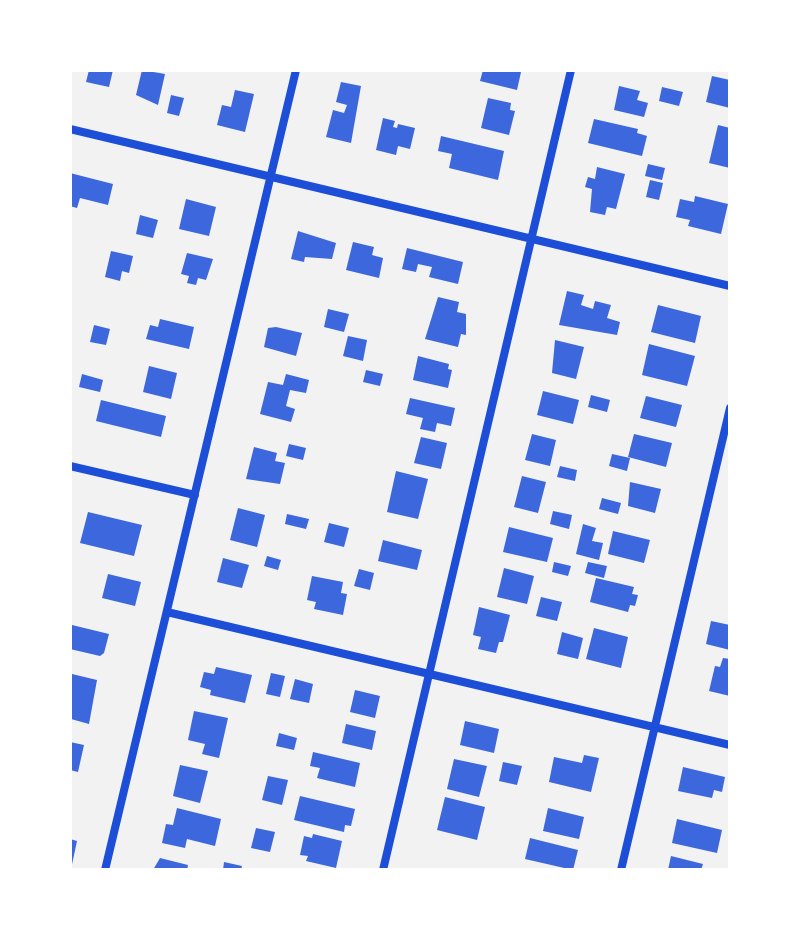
<!DOCTYPE html>
<style>
body{margin:0}
#map{position:relative;width:800px;height:940px;overflow:hidden;background:#f2f2f2;font-family:Overpass,sans-serif}
canvas{display:block}
.frame{position:absolute;inset:0;border:72px solid #fff;pointer-events:none}
</style>
<div id="map">
<canvas width="800" height="940"></canvas>
<div class="frame"></div>
</div>
<script>
const ctx = document.querySelector('canvas').getContext('2d');
ctx.lineJoin = 'round';
function fillPath(path, color) {
  ctx.fillStyle = color;
  ctx.fill(path, 'evenodd');
}
function stroke(path, color, width, dash) {
  ctx.strokeStyle = color;
  ctx.lineWidth = width;
  ctx.lineCap = dash ? 'butt' : 'round';
  ctx.setLineDash(dash || []);
  ctx.stroke(path);
}
fillPath(new Path2D(`
 M 89,70 L 113,70 L 109,87 L 86,82 Z
 M 142,70 L 165,74 L 158,105 L 136,95 Z
 M 483,70 L 521,72 L 517,90 L 480,81 Z
 M 712,76 L 730,80 L 730,108 L 706,102 Z
 M 341,82 L 361,86 L 351,143 L 326,137 L 333,110 L 344,113 L 347,105 L 336,102 Z
 M 619,86 L 640,91 L 637,100 L 648,103 L 644,117 L 614,110 Z
 M 662,87 L 683,92 L 679,106 L 659,101 Z
 M 235,90 L 254,94 L 245,132 L 217,125 L 222,105 L 231,107 Z
 M 171,95 L 184,98 L 179,116 L 167,113 Z
 M 488,98 L 511,103 L 510,110 L 515,111 L 509,135 L 481,128 Z
 M 383,118 L 395,121 L 393,127 L 397,128 L 398,124 L 415,128 L 410,149 L 398,146 L 396,155 L 376,150 Z
 M 594,119 L 638,129 L 637,133 L 647,136 L 642,156 L 588,143 Z
 M 718,125 L 730,128 L 730,168 L 709,163 Z
 M 441,136 L 504,151 L 498,180 L 449,168 L 452,154 L 438,151 Z
 M 648,164 L 665,168 L 662,180 L 645,176 Z
 M 597,167 L 625,174 L 616,209 L 607,207 L 605,215 L 590,212 L 592,189 L 585,187 L 588,177 L 595,179 Z
 M 70,173 L 113,184 L 108,205 L 80,198 L 77,208 L 70,206 Z
 M 650,180 L 663,183 L 659,200 L 646,197 Z
 M 695,196 L 728,204 L 721,234 L 688,226 L 690,220 L 676,217 L 680,199 L 694,202 Z
 M 186,199 L 216,207 L 209,236 L 179,229 Z
 M 140,215 L 158,220 L 153,238 L 136,234 Z
 M 298,231 L 336,243 L 332,259 L 305,257 L 304,262 L 291,259 Z
 M 353,242 L 374,247 L 372,255 L 383,258 L 379,278 L 346,270 Z
 M 407,248 L 463,262 L 458,284 L 429,277 L 432,267 L 418,264 L 416,272 L 402,269 Z
 M 111,251 L 133,256 L 129,273 L 122,271 L 120,281 L 105,277 Z
 M 187,253 L 213,259 L 206,280 L 198,278 L 196,285 L 187,283 L 189,276 L 181,274 Z
 M 567,291 L 584,295 L 581,305 L 593,309 L 595,301 L 611,305 L 607,318 L 620,322 L 617,335 L 559,325 Z
 M 438,297 L 459,302 L 457,312 L 466,314 L 466,335 L 461,334 L 458,347 L 425,339 Z
 M 658,305 L 701,316 L 695,343 L 651,332 Z
 M 328,309 L 349,314 L 344,332 L 324,327 Z
 M 160,319 L 194,327 L 189,349 L 146,339 L 150,325 L 158,327 Z
 M 94,325 L 110,329 L 106,345 L 90,342 Z
 M 276,327 L 302,333 L 296,356 L 264,347 L 268,328 Z
 M 348,336 L 367,340 L 363,361 L 343,356 Z
 M 555,340 L 584,347 L 576,379 L 552,373 Z
 M 649,344 L 695,356 L 687,386 L 642,375 Z
 M 418,356 L 449,364 L 448,369 L 452,370 L 448,388 L 413,380 Z
 M 149,366 L 177,373 L 171,399 L 143,392 Z
 M 366,370 L 383,374 L 380,386 L 363,382 Z
 M 82,374 L 103,380 L 100,392 L 79,387 Z
 M 286,374 L 309,380 L 306,393 L 290,390 L 286,406 L 295,409 L 291,422 L 260,414 L 268,382 L 283,385 Z
 M 543,391 L 579,400 L 573,424 L 537,415 Z
 M 591,395 L 610,400 L 607,412 L 588,407 Z
 M 646,396 L 682,405 L 676,427 L 640,418 Z
 M 410,398 L 455,408 L 451,426 L 437,423 L 435,432 L 420,429 L 423,418 L 406,414 Z
 M 101,400 L 166,416 L 161,437 L 96,421 Z
 M 532,434 L 556,440 L 550,466 L 525,460 Z
 M 634,434 L 672,443 L 666,467 L 628,457 Z
 M 421,437 L 447,443 L 441,469 L 414,463 Z
 M 289,444 L 306,448 L 303,460 L 286,456 Z
 M 254,447 L 277,453 L 275,461 L 285,463 L 280,484 L 246,479 Z
 M 612,454 L 630,458 L 627,471 L 609,466 Z
 M 560,466 L 577,470 L 575,481 L 557,477 Z
 M 396,471 L 428,479 L 418,519 L 387,512 Z
 M 522,476 L 546,482 L 538,513 L 514,507 Z
 M 630,482 L 661,489 L 655,513 L 628,506 Z
 M 602,498 L 621,503 L 618,514 L 599,509 Z
 M 238,508 L 265,515 L 257,547 L 230,540 Z
 M 553,511 L 572,515 L 569,529 L 550,524 Z
 M 88,512 L 142,525 L 134,556 L 80,543 Z
 M 287,514 L 309,519 L 306,529 L 285,524 Z
 M 329,523 L 349,528 L 344,547 L 324,542 Z
 M 583,524 L 596,528 L 592,541 L 603,543 L 599,560 L 576,554 Z
 M 509,527 L 553,538 L 547,562 L 503,552 Z
 M 613,531 L 650,540 L 644,563 L 608,554 Z
 M 383,540 L 422,550 L 417,570 L 378,561 Z
 M 267,556 L 281,560 L 278,570 L 264,566 Z
 M 223,558 L 249,565 L 242,588 L 217,582 Z
 M 554,562 L 571,566 L 568,576 L 552,572 Z
 M 588,562 L 607,566 L 604,578 L 585,573 Z
 M 504,568 L 534,576 L 527,604 L 497,597 Z
 M 359,569 L 374,573 L 370,590 L 354,586 Z
 M 108,574 L 141,582 L 135,606 L 102,598 Z
 M 312,576 L 343,582 L 341,593 L 347,594 L 343,615 L 314,609 L 316,602 L 307,600 Z
 M 596,578 L 634,587 L 632,594 L 638,595 L 635,606 L 630,605 L 628,612 L 590,602 Z
 M 541,597 L 562,602 L 557,621 L 536,616 Z
 M 479,607 L 510,615 L 503,642 L 499,642 L 496,653 L 478,649 L 481,637 L 473,635 Z
 M 711,621 L 730,625 L 730,650 L 706,644 Z
 M 72,625 L 109,634 L 104,653 L 100,656 L 70,649 Z
 M 594,628 L 628,637 L 621,668 L 586,659 Z
 M 562,632 L 583,638 L 578,659 L 557,654 Z
 M 723,658 L 730,659 L 730,696 L 709,691 L 715,666 L 720,667 Z
 M 216,667 L 252,675 L 245,703 L 210,695 L 211,690 L 200,687 L 204,672 L 214,674 Z
 M 271,673 L 285,676 L 280,697 L 266,694 Z
 M 72,674 L 97,680 L 89,724 L 71,719 Z
 M 295,679 L 313,684 L 309,703 L 290,699 Z
 M 355,690 L 380,696 L 375,718 L 350,712 Z
 M 194,711 L 228,718 L 219,758 L 202,754 L 205,744 L 188,740 Z
 M 465,721 L 499,729 L 494,753 L 460,745 Z
 M 346,724 L 376,731 L 372,750 L 342,743 Z
 M 279,733 L 297,738 L 294,750 L 276,746 Z
 M 70,742 L 84,745 L 78,772 L 70,770 Z
 M 313,752 L 360,763 L 355,787 L 317,778 L 320,768 L 310,766 Z
 M 584,755 L 599,758 L 591,792 L 549,782 L 554,757 L 582,763 Z
 M 454,759 L 487,766 L 479,797 L 447,789 Z
 M 503,762 L 522,766 L 517,785 L 499,781 Z
 M 180,765 L 208,771 L 200,803 L 173,796 Z
 M 683,767 L 725,777 L 722,792 L 714,790 L 712,798 L 678,791 Z
 M 268,776 L 288,780 L 282,805 L 262,800 Z
 M 300,796 L 355,809 L 351,826 L 345,825 L 344,832 L 294,820 Z
 M 445,797 L 485,807 L 477,840 L 437,830 Z
 M 177,808 L 221,819 L 215,846 L 187,839 L 185,848 L 162,843 L 166,824 L 173,825 Z
 M 548,808 L 584,817 L 579,839 L 543,831 Z
 M 677,819 L 722,830 L 717,853 L 672,843 Z
 M 256,828 L 275,832 L 270,852 L 251,848 Z
 M 313,834 L 342,841 L 336,868 L 306,861 L 308,856 L 300,855 L 304,836 L 312,838 Z
 M 530,838 L 578,850 L 573,870 L 525,859 Z
 M 70,839 L 77,841 L 71,869 L 70,869 Z
 M 671,856 L 703,864 L 701,870 L 668,870 Z
 M 160,858 L 188,865 L 187,870 L 153,870 Z
 M 224,862 L 242,866 L 241,870 L 223,870 Z`), '#3d67dc');
stroke(new Path2D(`
 M 70,129 L 730,286
 M 70,466 L 195,495
 M 167,612 L 730,745
 M 105,870 L 296,70
 M 383,870 L 571,70
 M 621,870 L 730,408`), '#1d4ed8', 8);
</script>
